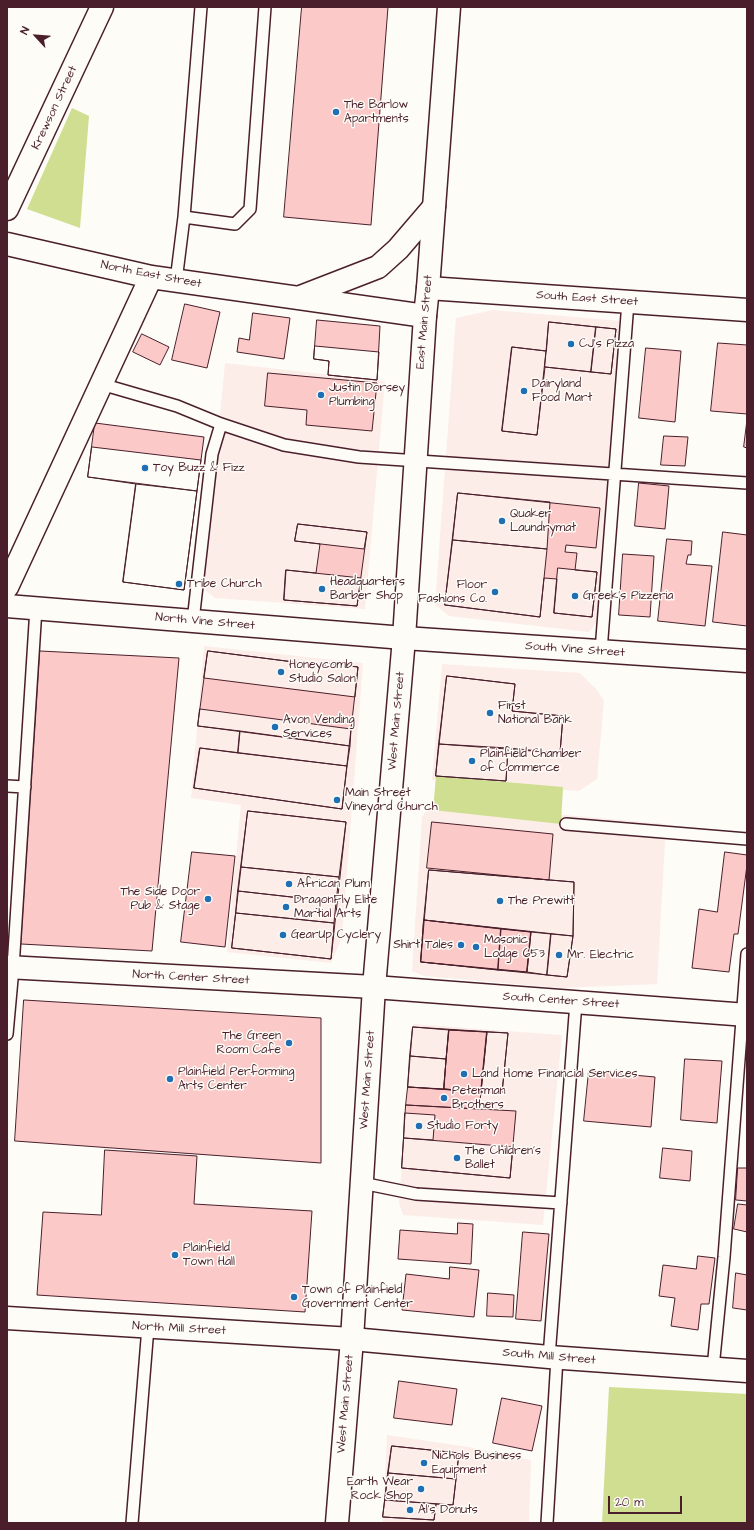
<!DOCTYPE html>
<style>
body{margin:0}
#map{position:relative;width:754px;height:1530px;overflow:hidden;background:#fdfcf7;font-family:"Architects Daughter",sans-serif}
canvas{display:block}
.frame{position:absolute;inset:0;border:8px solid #4a1f2b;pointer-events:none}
.north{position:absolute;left:16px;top:16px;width:40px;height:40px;-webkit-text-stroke:3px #fdfcf7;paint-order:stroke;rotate:296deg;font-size:11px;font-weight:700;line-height:16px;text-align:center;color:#4a1f2b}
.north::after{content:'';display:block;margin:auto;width:14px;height:18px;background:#4a1f2b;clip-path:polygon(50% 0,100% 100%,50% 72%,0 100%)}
.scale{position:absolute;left:608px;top:1496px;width:74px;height:18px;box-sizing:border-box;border:2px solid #4a1f2b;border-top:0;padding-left:5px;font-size:12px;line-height:14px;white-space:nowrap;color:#4a1f2b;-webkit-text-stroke:3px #fdfcf7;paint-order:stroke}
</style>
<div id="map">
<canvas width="754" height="1530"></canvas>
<div class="frame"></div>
<div class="north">N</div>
<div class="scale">20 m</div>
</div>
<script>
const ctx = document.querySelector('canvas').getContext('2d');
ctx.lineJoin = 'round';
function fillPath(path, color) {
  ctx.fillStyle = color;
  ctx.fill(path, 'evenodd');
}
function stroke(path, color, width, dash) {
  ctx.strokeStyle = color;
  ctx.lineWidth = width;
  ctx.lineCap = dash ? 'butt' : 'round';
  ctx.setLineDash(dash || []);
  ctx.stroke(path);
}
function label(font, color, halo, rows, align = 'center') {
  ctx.font = font + ' "Architects Daughter",sans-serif';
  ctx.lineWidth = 3;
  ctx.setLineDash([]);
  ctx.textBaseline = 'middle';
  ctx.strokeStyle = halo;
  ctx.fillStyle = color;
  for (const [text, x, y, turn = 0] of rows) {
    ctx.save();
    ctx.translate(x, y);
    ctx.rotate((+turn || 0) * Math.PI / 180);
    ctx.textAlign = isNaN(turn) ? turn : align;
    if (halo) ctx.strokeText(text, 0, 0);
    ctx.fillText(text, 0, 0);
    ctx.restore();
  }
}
fillPath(new Path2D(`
 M 493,310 L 621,321 L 598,621 L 589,632 L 449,616 L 435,605 L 456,318 Z
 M 225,363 L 385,381 L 365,609 L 215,598 L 203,588 Z
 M 204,646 L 363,663 L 342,938 L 331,963 L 227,952 L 241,805 L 191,798 Z
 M 442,664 L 580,673 L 597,690 L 604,701 L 597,779 L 579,791 L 432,780 Z
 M 432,803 L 666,824 L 657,984 L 561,988 L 424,976 L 412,971 L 422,817 Z
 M 413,1024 L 562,1035 L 543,1225 L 403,1215 L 399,1203 Z
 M 387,1435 L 468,1447 L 531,1460 L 529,1523 L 383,1523 Z`), '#fcede9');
fillPath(new Path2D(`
 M 72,108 L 89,116 L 80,228 L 27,209 Z
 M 436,776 L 563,787 L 561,824 L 433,810 Z
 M 609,1387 L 747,1394 L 747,1523 L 602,1523 Z`), '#d0de91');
const building = new Path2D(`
 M 302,7 L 388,7 L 371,225 L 284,217 Z
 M 185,304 L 220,312 L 207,368 L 172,360 Z
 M 253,313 L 290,318 L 284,359 L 237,352 L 239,338 L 249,340 Z
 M 317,320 L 380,326 L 377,380 L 328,375 L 329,361 L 314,359 Z
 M 549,322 L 616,329 L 611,374 L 545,367 L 537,435 L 502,431 L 512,347 L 546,351 Z
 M 549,322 L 596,327 L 591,372 L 545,367 Z
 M 596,327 L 616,329 L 611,374 L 591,372 Z
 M 142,334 L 169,347 L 160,365 L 133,352 Z
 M 718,343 L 747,345 L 747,414 L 711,411 Z
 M 315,346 L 379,352 L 377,380 L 328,375 L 329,361 L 314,359 Z
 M 512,347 L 546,351 L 537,435 L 502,431 Z
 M 646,348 L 681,351 L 675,422 L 639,418 Z
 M 268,373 L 377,383 L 372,431 L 306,425 L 307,410 L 265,406 Z
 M 747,420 L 747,448 L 744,447 Z
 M 95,423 L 204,437 L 184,590 L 123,582 L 136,484 L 88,477 Z
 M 664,436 L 688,437 L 685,466 L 661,465 Z
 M 92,447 L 201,460 L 197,491 L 88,477 Z
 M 639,483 L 669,486 L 665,529 L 635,526 Z
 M 136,484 L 197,491 L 184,590 L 123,582 Z
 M 458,493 L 600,508 L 596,548 L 566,545 L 565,552 L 577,553 L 575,570 L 597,572 L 592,617 L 554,613 L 557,579 L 544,578 L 540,617 L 445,605 Z
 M 458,493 L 550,502 L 547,549 L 453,540 Z
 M 298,524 L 367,532 L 357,606 L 284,600 L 286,570 L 316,573 L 320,544 L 295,541 Z
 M 298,524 L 367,532 L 364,549 L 295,541 Z
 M 723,532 L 747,535 L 747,626 L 713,622 Z
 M 667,539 L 692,541 L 691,555 L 688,555 L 686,564 L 712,566 L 705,626 L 658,621 Z
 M 453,540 L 547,549 L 540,617 L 445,605 Z
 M 623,554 L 654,556 L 650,617 L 619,615 Z
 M 558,568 L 597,572 L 592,617 L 554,613 Z
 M 286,570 L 361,578 L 357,606 L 284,600 Z
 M 40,651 L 179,658 L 152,951 L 21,944 Z
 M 208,651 L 325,666 L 325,663 L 358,667 L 342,809 L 194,788 L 200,748 L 238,753 L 240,731 L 198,726 Z
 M 208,651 L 325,666 L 325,663 L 358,667 L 355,697 L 204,678 Z
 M 447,676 L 515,684 L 512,711 L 563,716 L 560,753 L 508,748 L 506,781 L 436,776 Z
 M 447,676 L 515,684 L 512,711 L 563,716 L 560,753 L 439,744 Z
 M 200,709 L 351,729 L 350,746 L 198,726 Z
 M 240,731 L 350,746 L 347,766 L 238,753 Z
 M 439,744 L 508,748 L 506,781 L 436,776 Z
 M 200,748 L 347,766 L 342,809 L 194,788 Z
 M 248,811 L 346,822 L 331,959 L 232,948 Z
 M 248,811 L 346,822 L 339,877 L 241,867 Z
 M 432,822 L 553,834 L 549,880 L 427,868 Z
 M 192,852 L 235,856 L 225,947 L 181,942 Z
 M 725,852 L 747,855 L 747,865 L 738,934 L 734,934 L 729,972 L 692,968 L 699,909 L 717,912 Z
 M 241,867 L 339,877 L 336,902 L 238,891 Z
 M 429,870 L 574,882 L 573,936 L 567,977 L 421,962 Z
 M 429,870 L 574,882 L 573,936 L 424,920 Z
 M 238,891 L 336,902 L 334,923 L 236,913 Z
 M 236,913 L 334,923 L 331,959 L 232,948 Z
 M 424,920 L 501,929 L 498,970 L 421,962 Z
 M 424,920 L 531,932 L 527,972 L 421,962 Z
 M 501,929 L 531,932 L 527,972 L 498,970 Z
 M 531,932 L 551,934 L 547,975 L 527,972 Z
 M 551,934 L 573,936 L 567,977 L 547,975 Z
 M 24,1000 L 321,1018 L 321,1163 L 15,1141 Z
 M 413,1027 L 508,1033 L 502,1093 L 408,1087 Z
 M 413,1027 L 449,1030 L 446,1059 L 410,1056 Z
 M 449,1030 L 487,1032 L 481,1092 L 444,1089 Z
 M 449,1030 L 487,1032 L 481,1092 L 444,1089 Z
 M 487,1032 L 508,1033 L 502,1093 L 481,1092 Z
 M 410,1056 L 446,1059 L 444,1089 L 408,1087 Z
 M 685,1059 L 722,1061 L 717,1123 L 681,1120 Z
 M 589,1071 L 655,1077 L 651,1127 L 584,1121 Z
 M 408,1087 L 481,1092 L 479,1109 L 406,1105 Z
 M 406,1105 L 516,1111 L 510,1178 L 402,1168 Z
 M 405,1113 L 435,1115 L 433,1140 L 404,1138 Z
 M 404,1138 L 513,1147 L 510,1178 L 402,1168 Z
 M 663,1148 L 692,1151 L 690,1181 L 660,1178 Z
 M 105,1150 L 197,1156 L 194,1204 L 312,1211 L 305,1312 L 37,1295 L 43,1212 L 101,1215 Z
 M 738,1168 L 747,1168 L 747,1201 L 736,1200 Z
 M 738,1204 L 747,1205 L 747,1232 L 734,1229 Z
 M 458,1223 L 473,1224 L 471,1264 L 398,1259 L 400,1230 L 457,1234 Z
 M 523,1232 L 549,1234 L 541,1321 L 516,1319 Z
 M 698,1256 L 715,1258 L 709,1304 L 701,1304 L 698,1330 L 671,1326 L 675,1298 L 659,1296 L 663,1265 L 696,1269 Z
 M 450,1267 L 479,1270 L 474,1317 L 402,1310 L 406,1274 L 449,1279 Z
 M 736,1273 L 747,1275 L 747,1310 L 733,1308 Z
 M 488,1293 L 514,1295 L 513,1317 L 487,1316 Z
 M 399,1381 L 457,1389 L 452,1425 L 394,1418 Z
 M 502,1398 L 542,1406 L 532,1451 L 493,1443 Z
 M 392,1446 L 459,1453 L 453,1505 L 436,1504 L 434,1520 L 383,1517 Z
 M 392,1446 L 459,1453 L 456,1479 L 388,1473 Z
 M 388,1473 L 456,1479 L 453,1505 L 385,1500 Z
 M 385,1500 L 436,1504 L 434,1520 L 383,1517 Z`);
fillPath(building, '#fbcac8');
stroke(building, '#4a1f2b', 1);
const service = new Path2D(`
 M 184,217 L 201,7
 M 176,281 L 184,217 L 235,224 L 250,209 L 265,7
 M 101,384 L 177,406 L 221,424 L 284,445 L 359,457 L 747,483
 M 193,621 L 212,454 L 221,424
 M 601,651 L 628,302
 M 7,786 L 25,787
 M 566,824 L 747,839
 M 7,1034 L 13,968 L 36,608
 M 362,1183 L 416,1194 L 561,1203
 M 549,1357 L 576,1002
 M 713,1368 L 724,1257 L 747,954
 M 132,1523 L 148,1327
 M 547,1523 L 557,1358`);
const minor = new Path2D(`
 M 7,209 L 102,7
 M 7,244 L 151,277 L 425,316
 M 428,288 L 747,310
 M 298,298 L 378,267 L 398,249 L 434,207
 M 7,587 L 151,277
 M 7,606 L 404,638 L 747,661
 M 7,1318 L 352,1339 L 549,1357 L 747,1371`);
const tertiary = new Path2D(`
 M 7,967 L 374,987`);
const secondary = new Path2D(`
 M 374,987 L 747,1015`);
const primary = new Path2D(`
 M 337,1523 L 352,1339 L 374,987 L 404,638 L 425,316 L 428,288 L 449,7`);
stroke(service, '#4a1f2b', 14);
stroke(minor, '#4a1f2b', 25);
stroke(tertiary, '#4a1f2b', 25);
stroke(secondary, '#4a1f2b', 25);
stroke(primary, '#4a1f2b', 25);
stroke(service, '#fdfcf7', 11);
stroke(minor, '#fdfcf7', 22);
stroke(tertiary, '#fdfcf7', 22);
stroke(secondary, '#fdfcf7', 22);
stroke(primary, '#fdfcf7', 22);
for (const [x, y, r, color] of [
 [336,112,4,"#1f6fb2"],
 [571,344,4,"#1f6fb2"],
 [524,391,4,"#1f6fb2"],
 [321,395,4,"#1f6fb2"],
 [145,468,4,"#1f6fb2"],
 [502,521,4,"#1f6fb2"],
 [179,584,4,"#1f6fb2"],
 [322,589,4,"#1f6fb2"],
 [495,592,4,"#1f6fb2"],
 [575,596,4,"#1f6fb2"],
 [281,672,4,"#1f6fb2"],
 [490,713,4,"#1f6fb2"],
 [275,727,4,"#1f6fb2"],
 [472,761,4,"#1f6fb2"],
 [337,800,4,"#1f6fb2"],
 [289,884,4,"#1f6fb2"],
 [208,899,4,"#1f6fb2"],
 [500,901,4,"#1f6fb2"],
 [286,907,4,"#1f6fb2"],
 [283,935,4,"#1f6fb2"],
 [461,945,4,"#1f6fb2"],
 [476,947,4,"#1f6fb2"],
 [559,955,4,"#1f6fb2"],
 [289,1043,4,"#1f6fb2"],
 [464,1074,4,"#1f6fb2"],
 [170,1079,4,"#1f6fb2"],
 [444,1098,4,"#1f6fb2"],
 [419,1126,4,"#1f6fb2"],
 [457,1158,4,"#1f6fb2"],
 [175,1255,4,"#1f6fb2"],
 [294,1297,4,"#1f6fb2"],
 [424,1463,4,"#1f6fb2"],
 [421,1489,4,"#1f6fb2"],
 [410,1510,4,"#1f6fb2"]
]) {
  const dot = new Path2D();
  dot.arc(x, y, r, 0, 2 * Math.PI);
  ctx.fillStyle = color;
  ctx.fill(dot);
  stroke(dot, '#fdfcf7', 1.5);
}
label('12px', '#4a1f2b', '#fdfcf7', [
 ["The Barlow",344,105],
 ["Apartments",344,119],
 ["CJ's Pizza",579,344],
 ["Dairyland",532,384],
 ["Food Mart",532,398],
 ["Justin Dorsey",329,388],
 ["Plumbing",329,402],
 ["Toy Buzz & Fizz",153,468],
 ["Quaker",510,514],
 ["Laundrymat",510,528],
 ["Headquarters",330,582],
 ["Barber Shop",330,596],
 ["Tribe Church",187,584],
 ["Floor",487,585,"right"],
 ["Fashions Co.",487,599,"right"],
 ["Greek's Pizzeria",583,596],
 ["Honeycomb",289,665],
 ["Studio Salon",289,679],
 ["First",498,706],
 ["National Bank",498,720],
 ["Avon Vending",283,720],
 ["Services",283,734],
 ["Plainfield Chamber",480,754],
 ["of Commerce",480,768],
 ["Main Street",345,793],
 ["Vineyard Church",345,807],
 ["African Plum",297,884],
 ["The Side Door",200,892,"right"],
 ["Pub & Stage",200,906,"right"],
 ["DragonFly Elite",294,900],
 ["Martial Arts",294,914],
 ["The Prewitt",508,901],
 ["GearUp Cyclery",291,935],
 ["Masonic",484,940],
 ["Lodge 653",484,954],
 ["Shirt Tales",453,945,"right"],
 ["Mr. Electric",567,955],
 ["The Green",281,1036,"right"],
 ["Room Cafe",281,1050,"right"],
 ["Plainfield Performing",178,1072],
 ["Arts Center",178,1086],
 ["Land Home Financial Services",472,1074],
 ["Peterman",452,1091],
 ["Brothers",452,1105],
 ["Studio Forty",427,1126],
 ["The Children's",465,1151],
 ["Ballet",465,1165],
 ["Plainfield",183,1248],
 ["Town Hall",183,1262],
 ["Town of Plainfield",302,1290],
 ["Government Center",302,1304],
 ["Nichols Business",432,1456],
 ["Equipment",432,1470],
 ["Earth Wear",413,1482,"right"],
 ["Rock Shop",413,1496,"right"],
 ["Al's Donuts",418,1510]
], 'left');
label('12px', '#4a1f2b', '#fdfcf7', [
 ["Krewson Street",55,108,-65],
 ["North East Street",151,275,11],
 ["South East Street",587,299,4],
 ["East Main Street",425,322,-85],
 ["North Vine Street",205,622,5],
 ["South Vine Street",575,650,4],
 ["West Main Street",397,721,-85],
 ["North Center Street",191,978,3],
 ["South Center Street",561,1001,4],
 ["West Main Street",368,1080,-86],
 ["North Mill Street",179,1329,3],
 ["South Mill Street",549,1357,5],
 ["West Main Street",346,1404,-85]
]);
</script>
